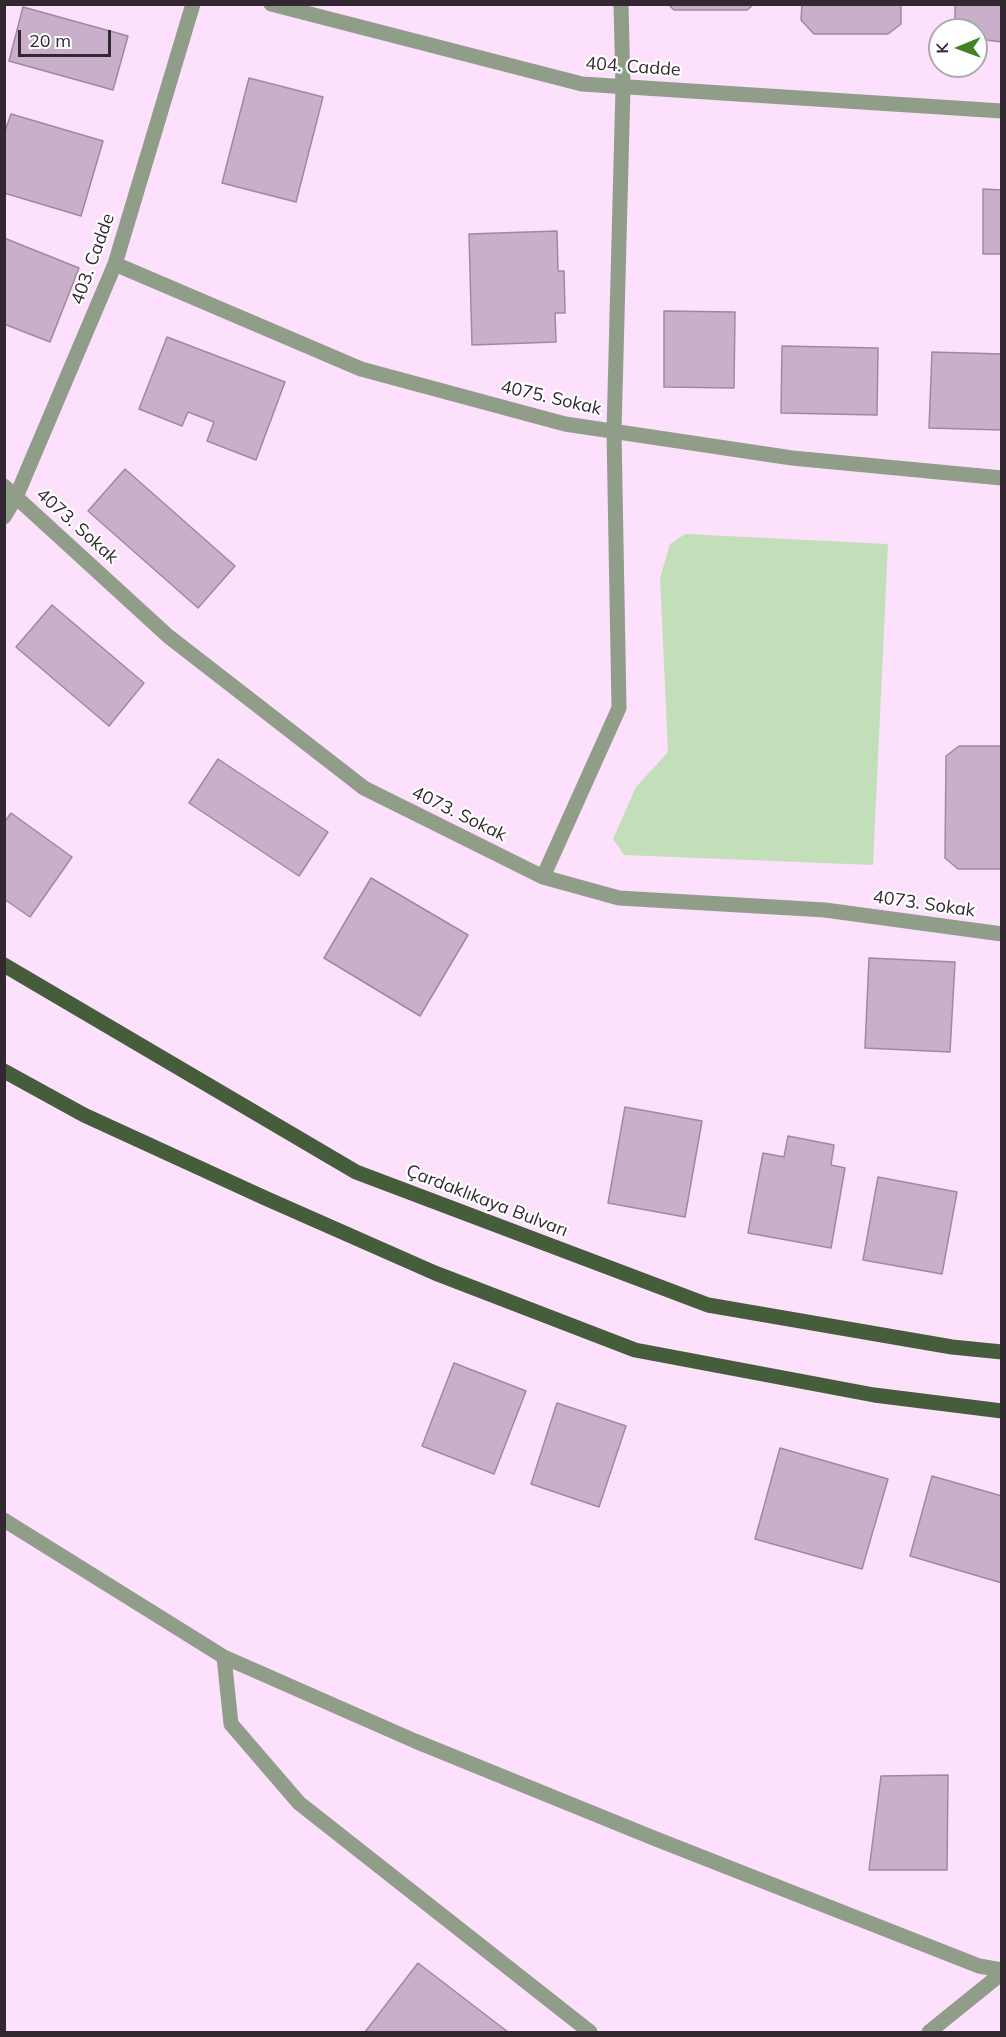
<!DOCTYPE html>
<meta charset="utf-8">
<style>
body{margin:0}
#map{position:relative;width:1006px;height:2037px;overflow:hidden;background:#fce0fc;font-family:Mulish,sans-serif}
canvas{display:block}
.frame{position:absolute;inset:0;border:6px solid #332832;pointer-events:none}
.north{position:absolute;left:928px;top:18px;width:60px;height:60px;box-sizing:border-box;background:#fff;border:2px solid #ada9ad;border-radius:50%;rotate:269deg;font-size:16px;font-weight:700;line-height:24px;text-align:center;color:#332832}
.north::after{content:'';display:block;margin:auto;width:21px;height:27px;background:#428223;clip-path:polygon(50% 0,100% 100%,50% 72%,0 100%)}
.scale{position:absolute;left:18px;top:30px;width:93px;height:27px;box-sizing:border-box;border:3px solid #332832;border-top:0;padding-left:8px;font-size:18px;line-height:21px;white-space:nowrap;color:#332832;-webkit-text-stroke:4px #fff;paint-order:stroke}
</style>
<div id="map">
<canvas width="1006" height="2037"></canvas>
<div class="frame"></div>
<div class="north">K</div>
<div class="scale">20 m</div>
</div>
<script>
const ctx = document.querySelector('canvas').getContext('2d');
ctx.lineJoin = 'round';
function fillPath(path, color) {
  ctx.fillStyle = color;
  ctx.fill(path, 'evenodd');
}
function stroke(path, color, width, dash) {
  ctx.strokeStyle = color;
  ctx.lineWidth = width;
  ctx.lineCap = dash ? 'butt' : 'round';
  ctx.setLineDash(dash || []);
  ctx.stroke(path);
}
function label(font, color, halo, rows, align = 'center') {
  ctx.font = font + ' Mulish,sans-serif';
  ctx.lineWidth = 4.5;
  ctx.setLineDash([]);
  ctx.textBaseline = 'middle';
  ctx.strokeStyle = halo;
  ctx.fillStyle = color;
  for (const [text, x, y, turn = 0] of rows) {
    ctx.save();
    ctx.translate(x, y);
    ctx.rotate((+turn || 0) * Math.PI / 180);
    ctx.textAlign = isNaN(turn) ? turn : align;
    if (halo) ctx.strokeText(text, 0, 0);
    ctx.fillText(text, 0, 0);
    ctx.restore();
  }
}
fillPath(new Path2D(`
 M 685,534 L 888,544 L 873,865 L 624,855 L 613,839 L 636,787 L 668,752 L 660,578 L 670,544 Z`), '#c3dfb9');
const building = new Path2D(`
 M 668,4 L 754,4 L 747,10 L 674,10 Z
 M 802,4 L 901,4 L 901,24 L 888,34 L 814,34 L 801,20 Z
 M 955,4 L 1002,4 L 1002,42 L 986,40 L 976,30 L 955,27 Z
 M 23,7 L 128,36 L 113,90 L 9,61 Z
 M 249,78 L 323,97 L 296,202 L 222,183 Z
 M 11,114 L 103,141 L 81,216 L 4,193 L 4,134 Z
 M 983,189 L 1002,190 L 1002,254 L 983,254 Z
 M 557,231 L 558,271 L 564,271 L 565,313 L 555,313 L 556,342 L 472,345 L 469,234 Z
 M 4,238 L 79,268 L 50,342 L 4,324 Z
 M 664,311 L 735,312 L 734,388 L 664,387 Z
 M 167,337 L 285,382 L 256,460 L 207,441 L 214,422 L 188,412 L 182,426 L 139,409 Z
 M 782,346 L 878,348 L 877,415 L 781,413 Z
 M 932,352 L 1002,354 L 1002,430 L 929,428 Z
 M 125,469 L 235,566 L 198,608 L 88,511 Z
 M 52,605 L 144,683 L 109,726 L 16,647 Z
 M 959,746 L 1002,746 L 1002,869 L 958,869 L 945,858 L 946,756 Z
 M 218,759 L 328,832 L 299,876 L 189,803 Z
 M 11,813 L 72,857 L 30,917 L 4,899 L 4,823 Z
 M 371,878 L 468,935 L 420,1016 L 324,958 Z
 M 869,958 L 955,962 L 950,1052 L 865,1048 Z
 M 625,1107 L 702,1121 L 685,1217 L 608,1203 Z
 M 788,1136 L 834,1145 L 831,1165 L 845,1168 L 831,1248 L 748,1233 L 763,1153 L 784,1157 Z
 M 878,1177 L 957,1192 L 942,1274 L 863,1260 Z
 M 454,1363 L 526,1391 L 494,1474 L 422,1446 Z
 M 557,1403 L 626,1426 L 599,1507 L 531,1484 Z
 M 780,1448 L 888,1479 L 862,1569 L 755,1539 Z
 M 932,1476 L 1002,1496 L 1002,1583 L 910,1556 Z
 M 948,1775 L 947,1870 L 869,1870 L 881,1776 Z
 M 418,1963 L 508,2032 L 365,2032 Z`);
fillPath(building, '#caafca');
stroke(building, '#a188a1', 1.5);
stroke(new Path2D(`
 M 271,4 L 582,84 L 1002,111
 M 115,264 L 361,369 L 565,424 L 792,458 L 1002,478
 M 4,486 L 168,636 L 364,788 L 543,877 L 619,898 L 825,910 L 1002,934
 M 4,517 L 16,497 L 115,264 L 193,4
 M 543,877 L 619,708 L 614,432 L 623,87 L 621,4
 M 4,1520 L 224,1657 L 415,1741 L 656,1839 L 979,1966 L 1002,1970
 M 224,1657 L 231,1724 L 299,1803 L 590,2032
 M 929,2032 L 1002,1973`), '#8f9d89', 15);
stroke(new Path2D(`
 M 4,965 L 356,1172 L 708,1305 L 952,1347 L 1002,1352
 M 4,1071 L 84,1115 L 265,1198 L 435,1273 L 635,1350 L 874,1395 L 1002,1411`), '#455d3b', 15);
label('18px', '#332832', '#fff', [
 ["404. Cadde",633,67,4],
 ["403. Cadde",93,259,-70],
 ["4075. Sokak",551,398,13],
 ["4073. Sokak",77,526,42],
 ["4073. Sokak",459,814,26],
 ["4073. Sokak",924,904,8],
 ["Çardaklıkaya Bulvarı",487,1201,21]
]);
</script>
